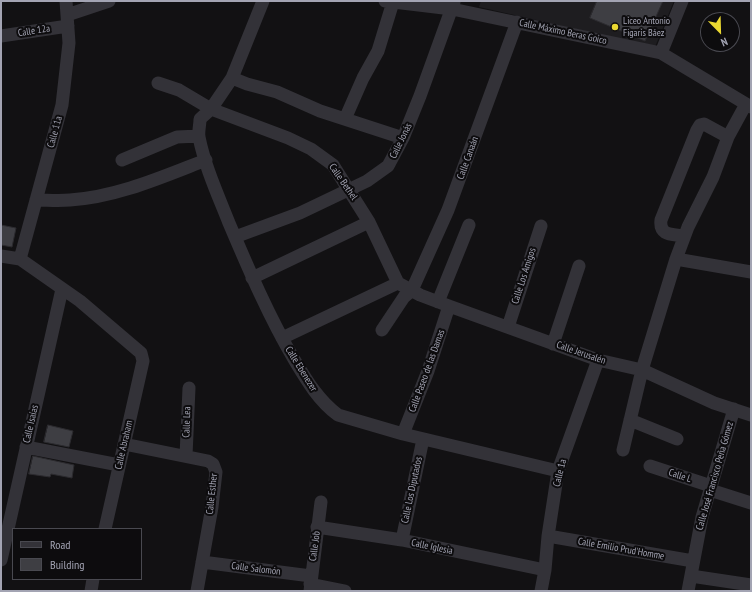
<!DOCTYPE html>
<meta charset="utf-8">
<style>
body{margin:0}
#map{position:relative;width:752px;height:592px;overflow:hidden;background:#121113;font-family:"PT Sans Narrow",sans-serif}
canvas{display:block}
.frame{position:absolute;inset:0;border:2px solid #a3a4b3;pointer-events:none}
.legend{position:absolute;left:12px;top:528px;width:130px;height:52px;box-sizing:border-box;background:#0d0c0e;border:1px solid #494950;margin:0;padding:5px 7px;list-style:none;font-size:12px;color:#a3a4b3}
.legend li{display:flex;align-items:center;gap:8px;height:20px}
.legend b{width:20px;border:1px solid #494950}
.north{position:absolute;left:700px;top:12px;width:40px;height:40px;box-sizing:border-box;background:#0d0c0e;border:1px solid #494950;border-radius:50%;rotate:157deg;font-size:11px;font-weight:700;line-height:16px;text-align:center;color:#a3a4b3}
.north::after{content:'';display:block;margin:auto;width:14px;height:18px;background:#ead831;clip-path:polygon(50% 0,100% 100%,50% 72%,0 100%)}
</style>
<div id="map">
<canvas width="752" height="592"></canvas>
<div class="frame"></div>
<ul class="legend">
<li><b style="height:5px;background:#333238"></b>Road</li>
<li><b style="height:11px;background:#3e3e43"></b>Building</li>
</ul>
<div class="north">N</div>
</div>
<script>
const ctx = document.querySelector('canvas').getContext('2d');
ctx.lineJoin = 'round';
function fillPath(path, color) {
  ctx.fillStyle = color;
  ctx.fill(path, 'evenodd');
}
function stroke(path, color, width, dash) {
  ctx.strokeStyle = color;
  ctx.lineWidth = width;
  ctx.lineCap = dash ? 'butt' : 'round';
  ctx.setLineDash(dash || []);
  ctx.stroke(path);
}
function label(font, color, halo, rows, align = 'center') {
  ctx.font = font + ' "PT Sans Narrow",sans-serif';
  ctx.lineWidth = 4;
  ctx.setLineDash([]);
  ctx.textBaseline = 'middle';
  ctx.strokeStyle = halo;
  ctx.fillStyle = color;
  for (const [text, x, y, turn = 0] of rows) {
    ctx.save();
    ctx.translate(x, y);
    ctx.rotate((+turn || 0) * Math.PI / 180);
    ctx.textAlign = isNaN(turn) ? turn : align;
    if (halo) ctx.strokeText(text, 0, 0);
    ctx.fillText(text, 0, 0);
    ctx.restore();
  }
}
fillPath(new Path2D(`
 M 481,1 L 674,1 L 655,47 L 479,7 Z`), '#1e1d20');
const building = new Path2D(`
 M 597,1 L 663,1 L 645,41 L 590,18 Z
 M 1,225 L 16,228 L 12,247 L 1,245 Z
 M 48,425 L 73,431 L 69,447 L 44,442 Z
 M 33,456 L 74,465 L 72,478 L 51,474 L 50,477 L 29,474 Z`);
fillPath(building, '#3e3e43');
stroke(building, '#2c2b2f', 1);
stroke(new Path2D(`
 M 263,1 L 232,78 L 211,109 L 200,119 C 200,125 198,132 199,137 C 205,167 218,195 229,223 C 249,270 269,317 295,361 C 307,381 319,401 338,415 L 403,434 L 558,471
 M 385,1 L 452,9 L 661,53 L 751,107
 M 67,15 L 109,1
 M 1,36 L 68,26
 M 661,53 L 682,1
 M 232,78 L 247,84 L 277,92 L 320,111 L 403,138
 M 158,83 L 179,90 L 211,109 L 288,138 L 311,149 L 333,165 L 369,222 L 398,283 L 420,295 L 449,306 L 598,360 L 642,370 L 714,403 L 751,415
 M 345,119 L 363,78 L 378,51 L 393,2
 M 122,160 L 177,137 L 199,136
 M 36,200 C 47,200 58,201 70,200 C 117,197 162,177 206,160
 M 684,236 C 672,234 659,236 661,220 L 697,130 L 700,125 L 704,124 L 728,137
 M 235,237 L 300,213 L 367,181 L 388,166 L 403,138 L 420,96 L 454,2
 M 1,256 L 20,259 L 80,301 L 141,353 L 143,361 L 105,529
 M 20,259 L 62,105 L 69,43 L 66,1
 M 676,259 L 751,272
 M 252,278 L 369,222
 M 438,302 L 469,225
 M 508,327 L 541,226
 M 382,330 L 404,297 L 412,290 L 448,210 L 517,22
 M 282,338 L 398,283
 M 553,344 L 579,266
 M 630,420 L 677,439
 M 403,434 L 428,371 L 449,306
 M 124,444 L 208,461 L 213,464 L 216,472 L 212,507 L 197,591
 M 26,447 L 119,465
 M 623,450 L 642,370 L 676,259 L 688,227 L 713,177 L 728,137 L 746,104
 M 186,456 L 189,388
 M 650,466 L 711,486
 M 710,490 L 751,503
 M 317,527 L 402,540 L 545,570
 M 548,536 L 693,561
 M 402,540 L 423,439
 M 1,560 L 62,289
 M 202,562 L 311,576
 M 691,576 L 751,585
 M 310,584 L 345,591
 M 91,591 L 93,579
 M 310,591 L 321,502
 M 541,591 L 545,570 L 548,536 L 558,471 L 598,360
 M 688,591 L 702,517 L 734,409`), '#333238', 13);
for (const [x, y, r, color] of [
 [615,27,4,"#ead831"]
]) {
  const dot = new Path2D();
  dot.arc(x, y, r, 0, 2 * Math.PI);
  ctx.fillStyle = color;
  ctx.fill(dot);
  stroke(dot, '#0d0c0e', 1.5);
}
label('10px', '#a3a4b3', '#0d0c0e', [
 ["Liceo Antonio",623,21],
 ["Figaris Báez",623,33]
], 'left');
label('10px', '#a3a4b3', '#0d0c0e', [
 ["Calle 12a",34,31,-9],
 ["Calle Máximo Beras Goico",563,32,12],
 ["Calle 11a",55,132,-75],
 ["Calle Jonás",401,141,-64],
 ["Calle Canaán",468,158,-70],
 ["Calle Bethel",343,182,55],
 ["Calle Los Amigos",524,276,-72],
 ["Calle Jerusalén",581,353,19],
 ["Calle Ebenezer",301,369,58],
 ["Calle Paseo de las Damas",427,371,-70],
 ["Calle Lea",187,422,-88],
 ["Calle Isaías",31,424,-77],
 ["Calle Abraham",124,445,-77],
 ["Calle 1a",560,473,-76],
 ["Calle L",680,476,18],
 ["Calle José Francisco Peña Gómez",715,476,-74],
 ["Calle Los Diputados",412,490,-78],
 ["Calle Esther",212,494,-84],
 ["Calle Job",315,546,-82],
 ["Calle Iglesia",432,547,12],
 ["Calle Emilio Prud'Homme",621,549,10],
 ["Calle Salomón",256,569,7]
]);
</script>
